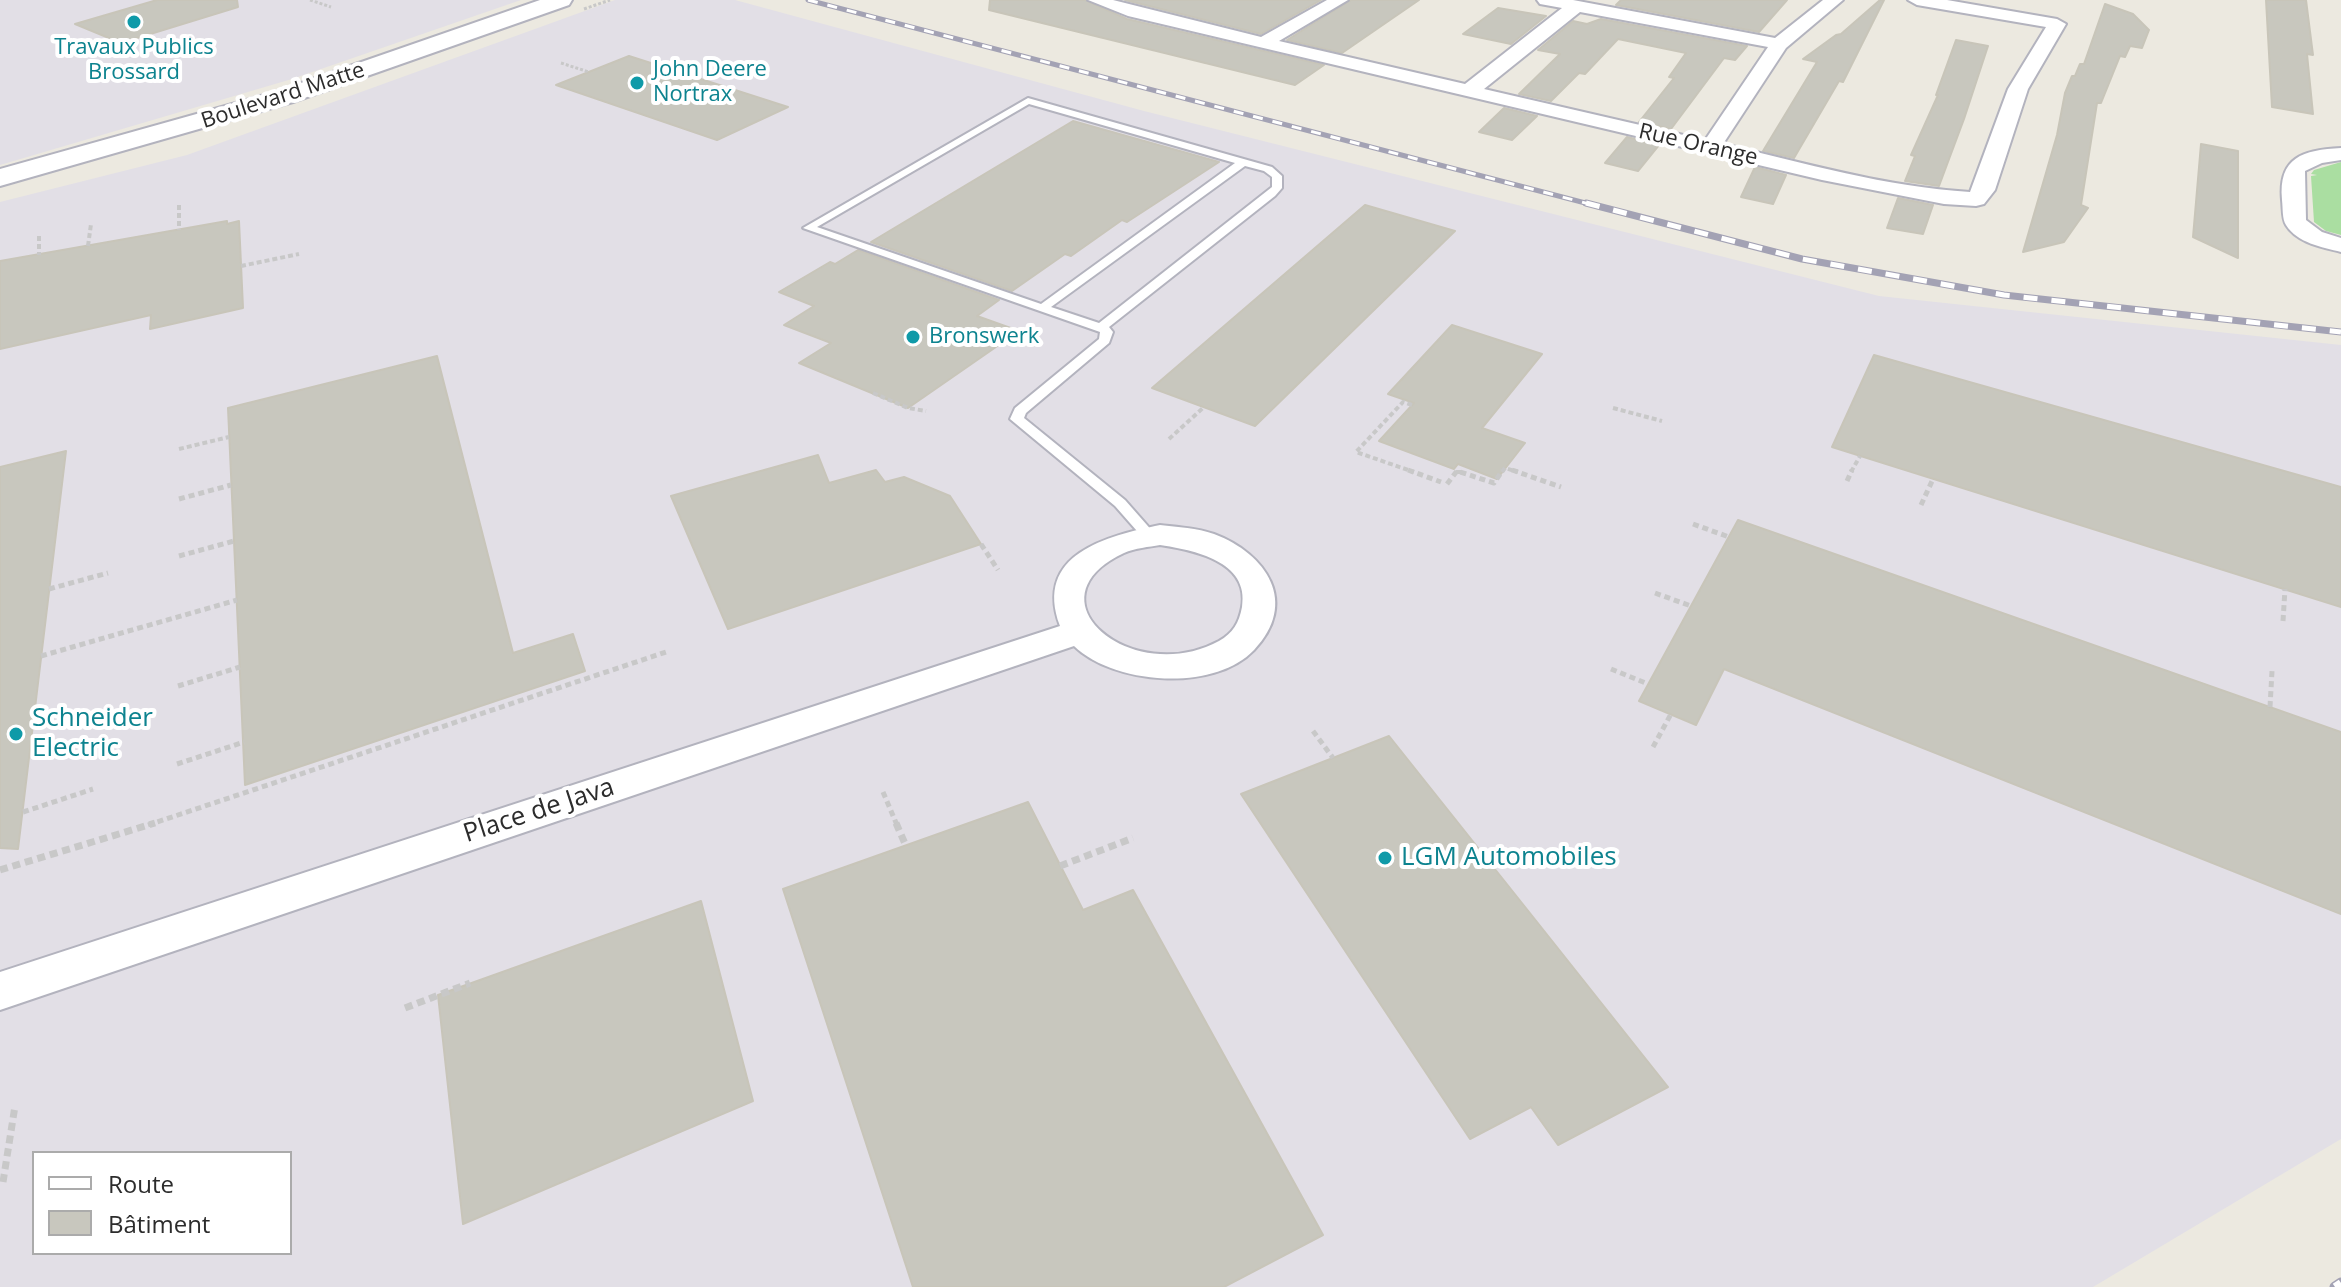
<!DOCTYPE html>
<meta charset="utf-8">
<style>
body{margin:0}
#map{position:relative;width:2341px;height:1287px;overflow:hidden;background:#ece9e0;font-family:"Open Sans",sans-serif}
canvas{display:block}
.legend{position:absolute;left:32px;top:1151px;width:260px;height:104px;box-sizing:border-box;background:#fff;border:2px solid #ababab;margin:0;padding:10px 14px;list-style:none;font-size:24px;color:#2c2c2c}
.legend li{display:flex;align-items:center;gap:16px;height:40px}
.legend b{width:40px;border:2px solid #ababab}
</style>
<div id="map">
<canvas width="2341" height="1287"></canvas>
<ul class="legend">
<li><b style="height:10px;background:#fff"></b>Route</li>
<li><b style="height:22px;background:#c8c7be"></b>Bâtiment</li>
</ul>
</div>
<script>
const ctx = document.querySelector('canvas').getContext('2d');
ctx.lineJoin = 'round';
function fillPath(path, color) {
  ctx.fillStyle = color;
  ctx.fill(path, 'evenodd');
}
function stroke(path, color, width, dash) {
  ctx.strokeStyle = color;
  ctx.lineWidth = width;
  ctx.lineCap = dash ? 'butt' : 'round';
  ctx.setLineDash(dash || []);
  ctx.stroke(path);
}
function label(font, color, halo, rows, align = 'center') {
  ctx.font = font + ' "Open Sans",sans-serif';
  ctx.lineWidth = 8;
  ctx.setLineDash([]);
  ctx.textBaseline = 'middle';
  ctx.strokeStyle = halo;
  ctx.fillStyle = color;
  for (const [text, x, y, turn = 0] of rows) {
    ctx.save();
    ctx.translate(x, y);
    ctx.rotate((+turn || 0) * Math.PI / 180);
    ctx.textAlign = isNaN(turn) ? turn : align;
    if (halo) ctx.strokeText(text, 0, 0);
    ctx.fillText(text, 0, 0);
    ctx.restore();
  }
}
fillPath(new Path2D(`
 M 0,0 L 521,0 L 292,79 L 0,165 Z
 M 615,0 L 735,0 L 1144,111 L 1879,296 L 2341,345 L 2341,1139 L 2093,1287 L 0,1287 L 0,202 L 187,155 ZM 34,1153 L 290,1153 L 290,1253 L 34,1253 Z`), '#e2dfe6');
fillPath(new Path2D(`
 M 2341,162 L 2341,235 L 2326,231 L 2314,222 L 2311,176 L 2317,175 L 2311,174 L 2314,170 Z`), '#aadea1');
const building = new Path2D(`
 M 157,0 L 237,0 L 238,7 L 121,43 L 75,24 Z
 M 990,0 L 1085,0 L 1127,19 L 1324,65 L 1295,85 L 989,10 Z
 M 1125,0 L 1321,0 L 1261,34 Z
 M 1351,0 L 1419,0 L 1342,53 L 1287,40 Z
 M 1621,0 L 1787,0 L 1759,32 L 1616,5 Z
 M 1880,0 L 1884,0 L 1843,82 L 1839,81 L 1794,158 L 1763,151 L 1817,62 L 1803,59 L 1836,35 L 1841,34 Z
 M 2266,0 L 2306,0 L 2313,55 L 2307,54 L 2313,114 L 2272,107 Z
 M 2105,4 L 2133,14 L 2149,30 L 2142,48 L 2130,46 L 2125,57 L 2120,56 L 2101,103 L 2097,103 L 2081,205 L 2088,208 L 2064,242 L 2023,252 L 2057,135 L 2065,93 L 2072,76 L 2075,76 L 2080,64 L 2084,64 Z
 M 1498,8 L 1546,16 L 1511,44 L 1463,34 Z
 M 1601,19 L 1747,46 L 1735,60 L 1724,58 L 1671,129 L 1639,122 L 1674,78 L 1669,77 L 1686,53 L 1618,39 L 1585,74 L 1579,73 L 1551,101 L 1519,94 L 1560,54 L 1538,50 L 1573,21 L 1587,24 Z
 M 1956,40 L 1988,46 L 1964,119 L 1939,186 L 1905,181 L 1915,156 L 1911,155 L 1938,95 L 1936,95 Z
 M 629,56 L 788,107 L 717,140 L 556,85 Z
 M 1504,108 L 1537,116 L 1512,140 L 1479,132 Z
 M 1073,121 L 1219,162 L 1127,222 L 1122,220 L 1071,256 L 1065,254 L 1012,291 L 871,242 Z
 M 1627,137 L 1659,145 L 1638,171 L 1605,163 Z
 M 2201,144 L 2238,151 L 2238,258 L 2193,237 Z
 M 1755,167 L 1786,175 L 1773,204 L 1741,197 Z
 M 1898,198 L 1933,205 L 1923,234 L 1887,228 Z
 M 1365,205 L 1455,231 L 1255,426 L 1152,388 Z
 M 227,221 L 227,224 L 239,221 L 243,308 L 150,329 L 151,315 L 0,349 L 0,261 Z
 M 858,250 L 999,300 L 977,316 L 1019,331 L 908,408 L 799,363 L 831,343 L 784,325 L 814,306 L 779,292 L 830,262 L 835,264 Z
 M 1452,325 L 1542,354 L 1482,428 L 1525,443 L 1497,479 L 1458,464 L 1454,469 L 1379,441 L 1414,403 L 1388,394 Z
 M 1874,355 L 2341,487 L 2341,607 L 1832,447 Z
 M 437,356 L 513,653 L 573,634 L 585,671 L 245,785 L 228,408 Z
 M 66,451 L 18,849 L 0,848 L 0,467 Z
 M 818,455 L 829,483 L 876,470 L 885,482 L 904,477 L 950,496 L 981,544 L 728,629 L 671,496 Z
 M 1738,520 L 2341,732 L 2341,914 L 1724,669 L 1696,725 L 1639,701 Z
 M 1389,736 L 1537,922 L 1668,1087 L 1558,1145 L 1531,1107 L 1470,1139 L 1241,794 Z
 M 1028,802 L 1083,910 L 1133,890 L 1323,1235 L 1224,1287 L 913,1287 L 783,889 Z
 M 701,901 L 753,1101 L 463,1224 L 438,995 Z`);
fillPath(building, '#c8c7be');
stroke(building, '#c8c5b9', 2);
const service = new Path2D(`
 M 1028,98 L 1272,167 L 1282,176 L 1282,188 L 1275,196 L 1109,327 L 1113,332 L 1109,343 L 1026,413 L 1024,418 L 1125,500 L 1154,533 L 1156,536 L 1154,539 L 1144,539 L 1115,506 L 1010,419 L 1015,408 L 1099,339 L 1100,332 L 803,228 ZM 1029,104 L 1235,163 L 1041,304 L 817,227 ZM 1245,166 L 1264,171 L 1272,177 L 1272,187 L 1099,323 L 1051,307 Z`);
const minor = new Path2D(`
 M 1088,0 L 1113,0 L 1261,37 L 1327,0 L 1348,0 L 1279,41 L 1465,84 L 1562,8 L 1540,4 L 1537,0 L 1573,0 L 1775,38 L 1823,0 L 1843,0 L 1786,48 L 1723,144 C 1804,163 1887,187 1970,192 L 2008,89 L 2046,27 L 1917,5 L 1908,0 L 1947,0 L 2057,19 L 2066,24 L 2028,89 L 1995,190 L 1984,204 L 1976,206 L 1944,204 L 1822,180 L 1128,16 ZM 1580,12 L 1768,47 L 1705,140 L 1484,89 Z
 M 2341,148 L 2341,160 L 2322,163 L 2305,171 L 2306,220 L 2322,232 L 2341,238 L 2341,252 C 2322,247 2297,243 2286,225 C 2282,219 2283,208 2282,200 C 2278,157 2303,150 2341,148 Z
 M 1160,525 C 1178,527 1197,528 1214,534 C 1267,554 1299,603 1254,650 C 1213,693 1113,684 1074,646 L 0,1010 L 0,972 L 1060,626 C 1033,554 1107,536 1160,525 ZM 1160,545 C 1193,550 1250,561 1242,607 C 1239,623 1233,633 1219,641 C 1132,688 1025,599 1124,553 C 1135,548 1149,547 1160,545 Z`);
const secondary = new Path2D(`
 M 540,0 L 572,0 L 569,5 L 293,102 L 0,186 L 0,169 L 275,92 Z`);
stroke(service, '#b3b3be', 4);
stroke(minor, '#b3b3be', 4);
stroke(secondary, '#b3b3be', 4);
stroke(new Path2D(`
 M 310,0 L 331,7
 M 584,9 L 610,0
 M 561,63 L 589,72`), '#c8c8c8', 3, [3, 2]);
stroke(new Path2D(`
 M 179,205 L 179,230
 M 39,236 L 39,255
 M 88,246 L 91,224
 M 241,266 L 299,254
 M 873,393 L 908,408 L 926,411
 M 1412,405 L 1403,402 L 1356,452 L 1414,472
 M 1613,408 L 1662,421
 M 1169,439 L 1204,407
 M 179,449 L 229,437
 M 1456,472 L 1462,472
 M 1502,472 L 1505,468 L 1518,472
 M 1851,472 L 1860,456`), '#c8c8c8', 4, [5, 3]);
stroke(new Path2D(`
 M 1408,470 L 1441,482
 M 1512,470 L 1561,487
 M 1847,481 L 1852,470
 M 1447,484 L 1457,471 L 1494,483 L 1503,470
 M 179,499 L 231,485
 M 1921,505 L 1933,479
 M 1693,524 L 1729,537
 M 981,544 L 998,570
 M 179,556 L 234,541
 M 49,589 L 108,573
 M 1655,593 L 1691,606
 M 2283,621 L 2285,589
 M 41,656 L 237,600
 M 1611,669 L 1648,684
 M 178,686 L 240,667
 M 2270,707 L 2272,671
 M 1313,731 L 1333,758
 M 1653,747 L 1671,714
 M 177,764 L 244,742
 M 883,792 L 897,825
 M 23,812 L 93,789
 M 148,825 L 666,652`), '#c8c8c8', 5, [6, 4]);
stroke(new Path2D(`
 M 896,823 L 906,846
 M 1060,866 L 1133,838
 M 0,870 L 155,823
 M 405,1008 L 470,983
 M 3,1182 L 15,1106`), '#c8c8c8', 7, [8, 5]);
fillPath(service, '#fff');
fillPath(minor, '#fff');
fillPath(secondary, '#fff');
const railFar2 = new Path2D(`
 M 808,0 L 1593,205`);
const railFar1 = new Path2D(`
 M 1586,203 L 1802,259 L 2004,295 L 2341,332`);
const rail = new Path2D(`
 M 2335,1287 L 2341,1283`);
stroke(railFar2, '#a3a2b4', 5);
stroke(railFar1, '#a3a2b4', 7);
stroke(rail, '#a3a2b4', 11);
stroke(railFar2, '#fff', 3, [10]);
stroke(railFar1, '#fff', 5, [14]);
stroke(rail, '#fff', 8, [24]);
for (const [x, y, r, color] of [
 [134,22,8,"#0f9aa8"],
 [637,83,8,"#0f9aa8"],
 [913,337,8,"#0f9aa8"],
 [16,734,8,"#0f9aa8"],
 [1385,858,8,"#0f9aa8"]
]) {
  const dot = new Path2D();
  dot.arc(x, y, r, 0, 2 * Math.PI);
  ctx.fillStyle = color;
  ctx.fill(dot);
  stroke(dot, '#fff', 3);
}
label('22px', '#0d838f', '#fff', [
 ["Travaux Publics",134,48,"center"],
 ["Brossard",134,73,"center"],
 ["John Deere",653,70],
 ["Nortrax",653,95],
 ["Bronswerk",929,337]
], 'left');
label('22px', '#2c2c2c', '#fff', [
 ["Boulevard Matte",283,96,-18],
 ["Rue Orange",1698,145,13]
]);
label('26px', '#0d838f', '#fff', [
 ["Schneider",32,719],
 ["Electric",32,749],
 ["LGM Automobiles",1401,858]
], 'left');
label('26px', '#2c2c2c', '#fff', [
 ["Place de Java",539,811,-18]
]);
</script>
